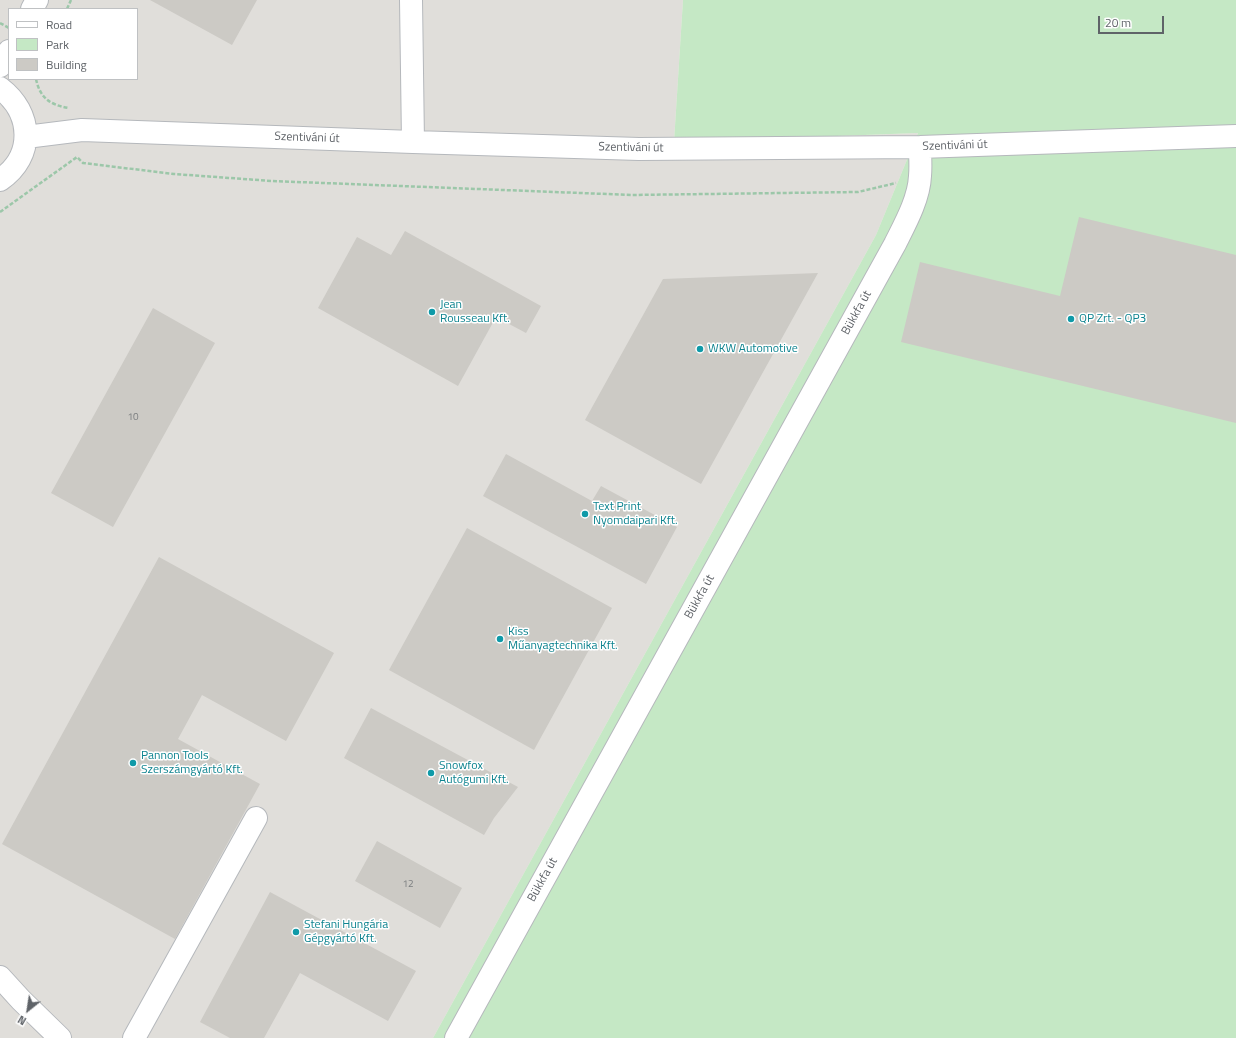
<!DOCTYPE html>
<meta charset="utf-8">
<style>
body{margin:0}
#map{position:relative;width:1236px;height:1038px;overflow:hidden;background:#f1efe8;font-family:"Titillium Web",sans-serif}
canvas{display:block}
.legend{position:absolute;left:8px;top:8px;width:130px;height:72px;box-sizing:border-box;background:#fff;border:1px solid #bfc1c3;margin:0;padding:5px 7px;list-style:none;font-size:12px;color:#5f6368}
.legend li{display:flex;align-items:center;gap:8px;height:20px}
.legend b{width:20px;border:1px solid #bfc1c3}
.north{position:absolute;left:8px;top:990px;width:40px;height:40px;-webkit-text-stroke:3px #fff;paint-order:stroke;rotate:210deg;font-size:11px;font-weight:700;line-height:16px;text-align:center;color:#5f6368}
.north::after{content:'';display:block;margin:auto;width:14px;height:18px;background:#5f6368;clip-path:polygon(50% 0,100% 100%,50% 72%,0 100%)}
.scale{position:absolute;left:1098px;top:16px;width:66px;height:18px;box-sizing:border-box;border:2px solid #5f6368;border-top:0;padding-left:5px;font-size:12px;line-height:14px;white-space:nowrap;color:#5f6368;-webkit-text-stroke:3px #fff;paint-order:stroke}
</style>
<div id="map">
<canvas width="1236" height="1038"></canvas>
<ul class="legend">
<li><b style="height:5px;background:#fff"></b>Road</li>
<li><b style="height:11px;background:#c5e8c5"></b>Park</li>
<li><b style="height:11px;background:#cccac5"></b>Building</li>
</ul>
<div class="north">N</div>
<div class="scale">20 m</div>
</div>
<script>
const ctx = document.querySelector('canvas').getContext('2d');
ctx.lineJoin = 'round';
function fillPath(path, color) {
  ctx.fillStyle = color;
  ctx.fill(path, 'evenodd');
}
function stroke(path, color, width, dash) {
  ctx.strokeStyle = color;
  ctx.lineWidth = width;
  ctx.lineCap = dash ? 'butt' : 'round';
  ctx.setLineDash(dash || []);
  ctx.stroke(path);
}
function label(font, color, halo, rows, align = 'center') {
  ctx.font = font + ' "Titillium Web",sans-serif';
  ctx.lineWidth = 3;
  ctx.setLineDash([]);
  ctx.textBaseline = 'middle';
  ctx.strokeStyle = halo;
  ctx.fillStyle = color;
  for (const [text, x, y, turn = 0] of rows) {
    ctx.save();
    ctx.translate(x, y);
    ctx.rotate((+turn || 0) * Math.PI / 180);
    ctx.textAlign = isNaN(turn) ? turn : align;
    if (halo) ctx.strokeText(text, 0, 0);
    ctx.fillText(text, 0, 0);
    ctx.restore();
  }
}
fillPath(new Path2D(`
 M 0,0 L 683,0 L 674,142 L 918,133 L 876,235 L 433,1038 L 0,1038 ZM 9,9 L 137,9 L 137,79 L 9,79 Z`), '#e0deda');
fillPath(new Path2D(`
 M 683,0 L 1236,0 L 1236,1038 L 433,1038 L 876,235 L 918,133 L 674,142 Z`), '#c5e8c5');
fillPath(new Path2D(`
 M 150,0 L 257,0 L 232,45 Z
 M 1079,217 L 1236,255 L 1236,423 L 901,342 L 920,262 L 1060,296 Z
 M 405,231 L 541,306 L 526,333 L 496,317 L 458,386 L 318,308 L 357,237 L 391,255 Z
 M 818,273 L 701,484 L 585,420 L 663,279 Z
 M 153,308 L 215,343 L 113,527 L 51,493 Z
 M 506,454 L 592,501 L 601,486 L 677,527 L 646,584 L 483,496 Z
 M 467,528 L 612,608 L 534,750 L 389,670 Z
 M 159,557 L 334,653 L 286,741 L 202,695 L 178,739 L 260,784 L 175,939 L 2,844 Z
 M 371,708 L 518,787 L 494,818 L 484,835 L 344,758 Z
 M 377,841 L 462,888 L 440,928 L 355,881 Z
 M 270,892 L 416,971 L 388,1021 L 300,973 L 264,1038 L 230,1038 L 200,1022 Z`), '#cccac5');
const minor = new Path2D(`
 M 411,0 L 413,142
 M 32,9 L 37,0
 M 0,66 L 9,51
 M 0,88 C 33,113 35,156 0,180
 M 26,137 L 82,130 L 413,142 L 639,149 L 920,147 L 1236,136
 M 0,977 L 21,1000 L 60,1038
 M 134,1038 L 256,818
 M 456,1038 L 895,244 C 905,224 919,199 920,176 C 921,166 920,157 920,147`);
stroke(minor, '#b5b8bc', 24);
stroke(new Path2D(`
 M 67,9 L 71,0
 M 0,23 L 9,28
 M 36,79 C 40,98 50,105 69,108
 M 0,212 L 77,157 L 83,163 L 174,174 L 272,181 L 632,195 L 858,192 L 896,183`), '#9cc7a9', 2.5, [4, 2]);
stroke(minor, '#fff', 22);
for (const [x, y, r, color] of [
 [432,312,4,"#0f9aa8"],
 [1071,319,4,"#0f9aa8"],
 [700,349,4,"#0f9aa8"],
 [585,514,4,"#0f9aa8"],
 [500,639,4,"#0f9aa8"],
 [133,763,4,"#0f9aa8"],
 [431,773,4,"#0f9aa8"],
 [296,932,4,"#0f9aa8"]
]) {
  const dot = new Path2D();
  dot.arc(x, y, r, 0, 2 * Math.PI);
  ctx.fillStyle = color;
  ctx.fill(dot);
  stroke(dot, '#fff', 1.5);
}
label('10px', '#7a7d7f', null, [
 ["10",133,418],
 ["12",408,885]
]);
label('12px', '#5f6368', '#fff', [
 ["Szentiváni út",307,138,2],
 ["Szentiváni út",955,146,-2],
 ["Szentiváni út",631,148,1],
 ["Bükkfa út",857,313,-61],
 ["Bükkfa út",700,597,-61],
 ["Bükkfa út",543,880,-61]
]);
label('12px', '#0d838f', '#fff', [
 ["Jean",440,305],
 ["Rousseau Kft.",440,319],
 ["QP Zrt. - QP3",1079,319],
 ["WKW Automotive",708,349],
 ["Text Print",593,507],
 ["Nyomdaipari Kft.",593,521],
 ["Kiss",508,632],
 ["Műanyagtechnika Kft.",508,646],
 ["Pannon Tools",141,756],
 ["Szerszámgyártó Kft.",141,770],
 ["Snowfox",439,766],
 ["Autógumi Kft.",439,780],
 ["Stefani Hungária",304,925],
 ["Gépgyártó Kft.",304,939]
], 'left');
</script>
